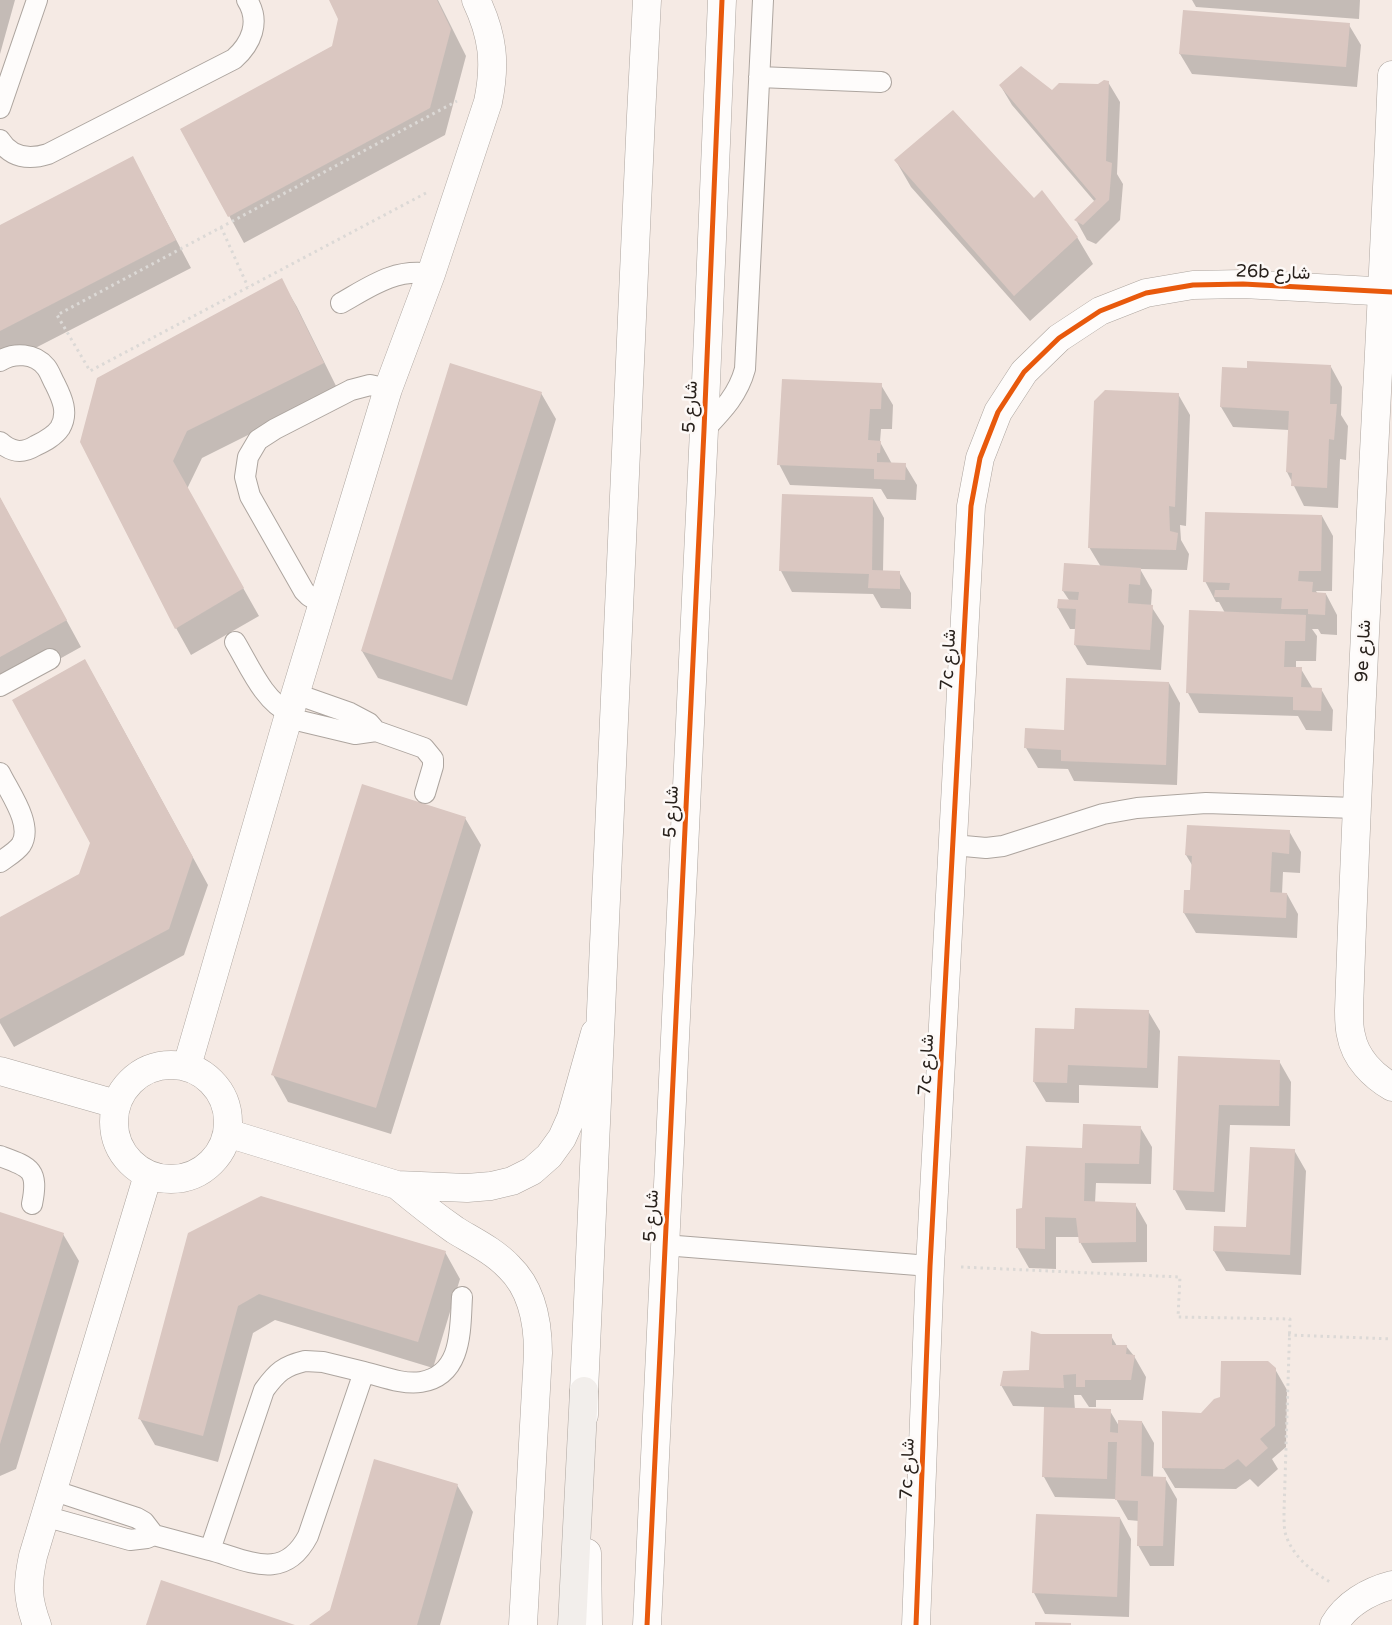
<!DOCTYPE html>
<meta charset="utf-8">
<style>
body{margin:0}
canvas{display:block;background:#f5eae4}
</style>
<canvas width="1392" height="1625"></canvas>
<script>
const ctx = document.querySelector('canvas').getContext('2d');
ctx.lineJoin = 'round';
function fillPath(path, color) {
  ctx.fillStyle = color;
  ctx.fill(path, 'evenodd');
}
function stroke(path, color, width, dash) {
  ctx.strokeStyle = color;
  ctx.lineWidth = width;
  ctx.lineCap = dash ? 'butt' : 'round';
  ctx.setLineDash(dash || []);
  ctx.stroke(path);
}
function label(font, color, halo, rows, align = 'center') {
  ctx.font = font + ' "Varela Round",Vazirmatn,sans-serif';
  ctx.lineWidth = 5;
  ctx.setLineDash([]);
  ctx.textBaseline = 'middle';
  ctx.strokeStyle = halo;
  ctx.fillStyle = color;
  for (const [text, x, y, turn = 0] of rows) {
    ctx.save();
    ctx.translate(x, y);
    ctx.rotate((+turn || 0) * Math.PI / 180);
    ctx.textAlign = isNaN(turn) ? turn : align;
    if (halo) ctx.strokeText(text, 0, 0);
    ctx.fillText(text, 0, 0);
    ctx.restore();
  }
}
fillPath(new Path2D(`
 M 0,0 L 15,0 L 0,54 Z
 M 330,0 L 438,0 L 466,56 L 445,135 L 244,243 L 182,129 L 333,47 L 339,19 Z
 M 1192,0 L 1360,0 L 1359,19 L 1196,7 Z
 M 1349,25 L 1361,45 L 1357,87 L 1192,74 L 1180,54 Z
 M 1108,82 L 1120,102 L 1117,174 L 1123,184 L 1120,220 L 1096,244 L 1087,240 L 1076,220 L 1095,202 L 1012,105 L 1000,85 L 1052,92 L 1098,86 Z
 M 133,158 L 191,268 L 8,362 L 0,359 L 0,226 Z
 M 896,161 L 1033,200 L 1077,237 L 1093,264 L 1030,321 L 911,187 Z
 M 281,280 L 297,307 L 338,390 L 202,458 L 187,489 L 259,616 L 191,655 L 176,628 L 81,442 Z
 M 1331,367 L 1342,387 L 1341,415 L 1348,426 L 1346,460 L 1340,459 L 1338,508 L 1304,506 L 1287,472 L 1289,430 L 1233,427 L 1221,407 L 1248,370 Z
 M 881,385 L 893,405 L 892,429 L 881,429 L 880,442 L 892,464 L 905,465 L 917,485 L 916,500 L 887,499 L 881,489 L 790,485 L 779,464 Z
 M 541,393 L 556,419 L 467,706 L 378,678 L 362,651 Z
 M 1178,394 L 1190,415 L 1186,526 L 1180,525 L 1181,540 L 1189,554 L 1187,570 L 1140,569 L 1152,590 L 1151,606 L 1164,626 L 1161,670 L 1087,665 L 1075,645 L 1076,629 L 1070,629 L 1058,608 L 1059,600 L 1069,600 L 1063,591 L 1101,567 L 1089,547 Z
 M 783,495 L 873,498 L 884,518 L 883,572 L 899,572 L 911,593 L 911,609 L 881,608 L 873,594 L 792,592 L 781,571 Z
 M 0,498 L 81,647 L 0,692 Z
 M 1322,516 L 1333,536 L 1332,591 L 1316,591 L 1318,594 L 1326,594 L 1337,615 L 1337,635 L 1321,634 L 1318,629 L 1312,629 L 1317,636 L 1316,661 L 1296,661 L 1296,668 L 1301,669 L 1313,689 L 1321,689 L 1333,710 L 1332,731 L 1306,730 L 1298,716 L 1199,713 L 1188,693 L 1225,613 L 1219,602 L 1216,602 L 1205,581 Z
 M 1169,683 L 1180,703 L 1177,785 L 1074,781 L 1068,769 L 1038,768 L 1026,748 L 1066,731 Z
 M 100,687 L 208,885 L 184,955 L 14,1047 L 0,1023 L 0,918 L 80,875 L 92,843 Z
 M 465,818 L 481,845 L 391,1134 L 288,1102 L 273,1075 Z
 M 1289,831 L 1301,852 L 1300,873 L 1283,872 L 1282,894 L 1287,894 L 1298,914 L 1297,938 L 1196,933 L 1184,913 L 1191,892 L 1192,865 L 1186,855 Z
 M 1148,1011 L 1160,1031 L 1158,1088 L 1079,1085 L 1079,1103 L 1046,1102 L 1034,1082 L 1076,1030 Z
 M 1180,1057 L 1279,1061 L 1291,1082 L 1290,1126 L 1230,1125 L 1225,1212 L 1186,1210 L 1175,1190 Z
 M 1140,1127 L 1152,1147 L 1151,1184 L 1096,1183 L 1095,1203 L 1135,1204 L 1147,1225 L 1147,1262 L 1092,1263 L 1080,1242 L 1079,1237 L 1056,1237 L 1056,1269 L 1029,1268 L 1017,1247 L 1024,1209 L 1083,1149 Z
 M 1294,1150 L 1306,1171 L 1301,1275 L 1226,1271 L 1214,1251 L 1247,1228 Z
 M 0,1214 L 63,1234 L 79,1261 L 16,1469 L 0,1476 Z
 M 189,1234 L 445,1252 L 460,1279 L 433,1368 L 275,1320 L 253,1333 L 218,1462 L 155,1445 L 140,1419 Z
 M 1040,1335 L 1111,1336 L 1117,1346 L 1126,1346 L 1134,1356 L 1146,1377 L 1143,1400 L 1096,1400 L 1096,1407 L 1089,1407 L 1081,1395 L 1074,1395 L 1075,1410 L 1110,1411 L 1119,1426 L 1142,1422 L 1154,1443 L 1153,1478 L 1165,1478 L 1177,1499 L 1174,1566 L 1150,1566 L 1138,1545 L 1139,1521 L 1128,1520 L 1116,1499 L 1055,1497 L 1044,1477 L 1045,1407 L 1013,1406 L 1001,1385 L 1030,1371 Z
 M 1275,1369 L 1287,1390 L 1286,1447 L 1272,1459 L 1278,1469 L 1258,1487 L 1250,1479 L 1236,1489 L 1175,1488 L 1163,1468 L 1201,1415 L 1221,1398 Z
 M 457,1485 L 473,1512 L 440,1625 L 312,1625 L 331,1611 Z
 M 1037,1515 L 1120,1518 L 1131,1539 L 1129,1617 L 1045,1614 L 1034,1593 Z`), '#0003');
fillPath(new Path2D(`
 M 329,0 L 437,0 L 451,29 L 430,108 L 228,217 L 180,129 L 332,46 L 338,19 Z
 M 1183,10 L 1350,23 L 1346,67 L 1179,54 Z
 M 1021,66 L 1052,90 L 1059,83 L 1098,84 L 1104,80 L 1109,81 L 1106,161 L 1112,163 L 1109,200 L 1083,225 L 1074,220 L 1096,199 L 999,85 Z
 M 953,110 L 1034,198 L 1042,190 L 1078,237 L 1014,296 L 894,160 Z
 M 133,156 L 176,240 L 0,331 L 0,225 Z
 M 282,278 L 324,363 L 187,431 L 173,461 L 244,588 L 175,629 L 80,442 L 97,378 Z
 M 1247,361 L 1331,365 L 1330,404 L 1337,404 L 1334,440 L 1329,439 L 1327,488 L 1291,486 L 1292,473 L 1286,472 L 1289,411 L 1220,407 L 1222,367 L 1247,368 Z
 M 450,363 L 542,392 L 452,680 L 361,651 Z
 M 782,379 L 882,383 L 881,409 L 870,409 L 868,440 L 881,441 L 880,453 L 877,453 L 877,462 L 906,463 L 905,480 L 874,479 L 874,469 L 777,465 Z
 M 1105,390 L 1179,393 L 1175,507 L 1169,506 L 1170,531 L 1178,533 L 1176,550 L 1088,548 L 1094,401 Z
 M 782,494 L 873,497 L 872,570 L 900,571 L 900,589 L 868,588 L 869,574 L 779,571 Z
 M 0,497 L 67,620 L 0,657 Z
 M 1205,512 L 1322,515 L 1321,571 L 1299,571 L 1298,581 L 1313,582 L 1312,592 L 1326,593 L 1325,615 L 1308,614 L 1308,609 L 1281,609 L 1282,598 L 1214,597 L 1215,590 L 1229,590 L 1230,583 L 1203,582 Z
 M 1064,563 L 1141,568 L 1140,585 L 1129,584 L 1128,603 L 1153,605 L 1150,650 L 1074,645 L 1076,609 L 1057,608 L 1058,599 L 1078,600 L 1079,592 L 1062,591 Z
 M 1189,610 L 1306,615 L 1305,641 L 1285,641 L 1284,667 L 1302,667 L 1301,687 L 1322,688 L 1321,711 L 1293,710 L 1293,697 L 1186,693 Z
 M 85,659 L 193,857 L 169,929 L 0,1019 L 0,917 L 79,874 L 90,843 L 12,700 Z
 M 1066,678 L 1169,682 L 1166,765 L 1061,761 L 1061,750 L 1024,748 L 1025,728 L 1064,730 Z
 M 362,784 L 466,817 L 376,1108 L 271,1075 Z
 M 1187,825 L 1290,830 L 1289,854 L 1272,852 L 1270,892 L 1287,893 L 1286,918 L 1183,913 L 1184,890 L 1190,890 L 1192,856 L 1185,855 Z
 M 1075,1008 L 1149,1010 L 1147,1068 L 1068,1065 L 1067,1083 L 1033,1082 L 1035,1028 L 1074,1029 Z
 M 1178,1056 L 1280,1060 L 1279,1106 L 1219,1105 L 1214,1192 L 1173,1190 Z
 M 1083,1124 L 1141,1126 L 1139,1164 L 1085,1163 L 1084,1201 L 1136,1203 L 1136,1242 L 1079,1243 L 1076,1218 L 1045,1217 L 1045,1249 L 1016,1248 L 1016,1209 L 1022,1208 L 1026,1146 L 1082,1148 Z
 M 1250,1147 L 1295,1149 L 1290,1255 L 1213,1251 L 1214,1226 L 1246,1227 Z
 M 261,1196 L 446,1251 L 418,1342 L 259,1294 L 238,1306 L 203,1436 L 138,1419 L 188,1233 Z
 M 0,1212 L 64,1233 L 0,1444 Z
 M 1031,1331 L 1041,1334 L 1112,1334 L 1112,1345 L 1127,1345 L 1126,1354 L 1135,1355 L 1131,1380 L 1085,1380 L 1085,1387 L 1076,1387 L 1076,1374 L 1063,1375 L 1064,1388 L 1000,1386 L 1003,1371 L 1029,1370 Z
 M 1221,1361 L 1268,1361 L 1276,1368 L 1275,1426 L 1260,1439 L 1268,1448 L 1246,1467 L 1238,1459 L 1224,1469 L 1162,1468 L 1162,1411 L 1201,1413 L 1214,1399 L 1220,1397 Z
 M 1044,1407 L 1111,1409 L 1110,1432 L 1118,1433 L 1118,1420 L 1142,1421 L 1141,1476 L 1166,1477 L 1163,1546 L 1137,1546 L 1138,1501 L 1115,1500 L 1117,1442 L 1108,1442 L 1107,1479 L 1042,1477 Z
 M 374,1459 L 458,1484 L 417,1625 L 309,1625 L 330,1610 Z
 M 1036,1514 L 1120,1517 L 1117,1597 L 1032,1593 Z
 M 161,1580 L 295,1625 L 146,1625 Z
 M 1035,1622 L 1071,1623 L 1071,1625 L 1035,1625 Z`), '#dac7c1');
const service = new Path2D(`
 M 759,77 L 881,82
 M 0,108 L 37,0
 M 0,140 C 11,158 29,160 48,154 L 234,59 C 251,44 261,22 247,0
 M 341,303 C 371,286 395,268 431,274
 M 0,361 C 14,352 35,353 46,367 C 50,372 52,379 55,384 C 62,398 69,413 60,428 C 54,437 43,442 35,446 C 22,454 11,452 0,442
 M 704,430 C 722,411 738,395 745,369 L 763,0
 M 322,604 L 309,596 L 304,591 L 250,496 L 245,477 L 248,457 L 258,440 L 275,429 L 351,390 L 370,385 L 388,389
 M 235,642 C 249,665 264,702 290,713
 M 0,686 L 50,659
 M 296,694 L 350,713 L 369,723 L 376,731 L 424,748 L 433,759 L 433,766 L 425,793
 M 288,718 L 355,734 L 376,731
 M 0,773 C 9,792 34,825 21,845 C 16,852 7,857 0,862
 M 953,845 L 986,848 L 1003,846 L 1103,814 L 1137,808 L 1206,803 L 1355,808
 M 0,1156 C 30,1167 39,1169 32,1204
 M 664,1245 L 930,1266
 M 305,1361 L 323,1362 L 364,1372 L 308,1536 C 284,1582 249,1561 210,1550 L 264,1390 C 277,1372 284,1366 305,1361 Z
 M 364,1372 C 381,1376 403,1385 421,1382 C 463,1375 460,1329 462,1297
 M 52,1490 L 137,1518 L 144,1522 L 154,1535 L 210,1550
 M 44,1516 L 130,1540 L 147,1538 L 154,1535`);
const minor = new Path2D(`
 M 1392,75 C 1379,387 1359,699 1349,1011 C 1349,1019 1349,1028 1351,1035 C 1355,1058 1373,1076 1392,1087
 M114 1122a57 57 0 1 1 114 0a57 57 0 1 1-114 0Z
 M 187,1066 L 288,718 L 388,389 L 431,274 L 488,102 C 496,63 493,36 476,0
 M 0,1071 L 116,1104
 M 227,1133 L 397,1185 L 467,1188 L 491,1186 L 512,1181 L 532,1171 L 549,1156 L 562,1138 L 571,1118 L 595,1033
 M 397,1185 C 416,1201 435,1216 455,1230 C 473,1241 494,1251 509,1267 C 532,1289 538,1322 538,1353 L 523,1625
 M 37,1625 C 27,1598 27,1584 33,1556 L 148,1175
 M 916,1625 L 930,1266 L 971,506 L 980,458 L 998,412 L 1024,372 L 1059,338 L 1100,311 L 1146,293 L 1193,285 L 1243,284 L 1392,292
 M 1334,1625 C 1346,1604 1369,1591 1392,1585`);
const tertiary = new Path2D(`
 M 584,1415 L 584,1391 L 641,116 L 647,0
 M 587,1553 L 588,1625
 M 647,1625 L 704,430 L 722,0`);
const secondary = new Path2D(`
 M 572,1625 L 584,1391`);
stroke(service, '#ada59f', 22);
stroke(minor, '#ada59f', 29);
stroke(tertiary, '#ada59f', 29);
stroke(secondary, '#ada59f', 29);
stroke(new Path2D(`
 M 426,193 L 90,371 L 57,315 L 457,101
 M 221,227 L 248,287
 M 961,1267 L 1180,1277 L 1178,1317 L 1290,1319 L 1284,1512 C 1284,1518 1284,1526 1285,1532 C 1291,1555 1311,1571 1330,1582
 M 1288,1335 L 1392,1339`), '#dcd9d6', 3, [2.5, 4]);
stroke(service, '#fefcfb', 20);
stroke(minor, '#fefcfb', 28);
stroke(tertiary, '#fefcfb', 28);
stroke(secondary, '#f2eeeb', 28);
stroke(new Path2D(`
 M 647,1625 L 704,430 L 722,0
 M 916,1625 L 930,1266 L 971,506 L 980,458 L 998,412 L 1024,372 L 1059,338 L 1100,311 L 1146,293 L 1193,285 L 1243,284 L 1392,292`), '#e8590c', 5);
label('18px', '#28211c', '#fdf9f7', [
 ["26b شارع",1273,273,2],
 ["شارع 5",691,407,-87],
 ["9e شارع",1364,651,-87],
 ["7c شارع",949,660,-87],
 ["شارع 5",672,812,-87],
 ["7c شارع",927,1065,-87],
 ["شارع 5",652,1216,-87],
 ["7c شارع",908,1469,-88]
]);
</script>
